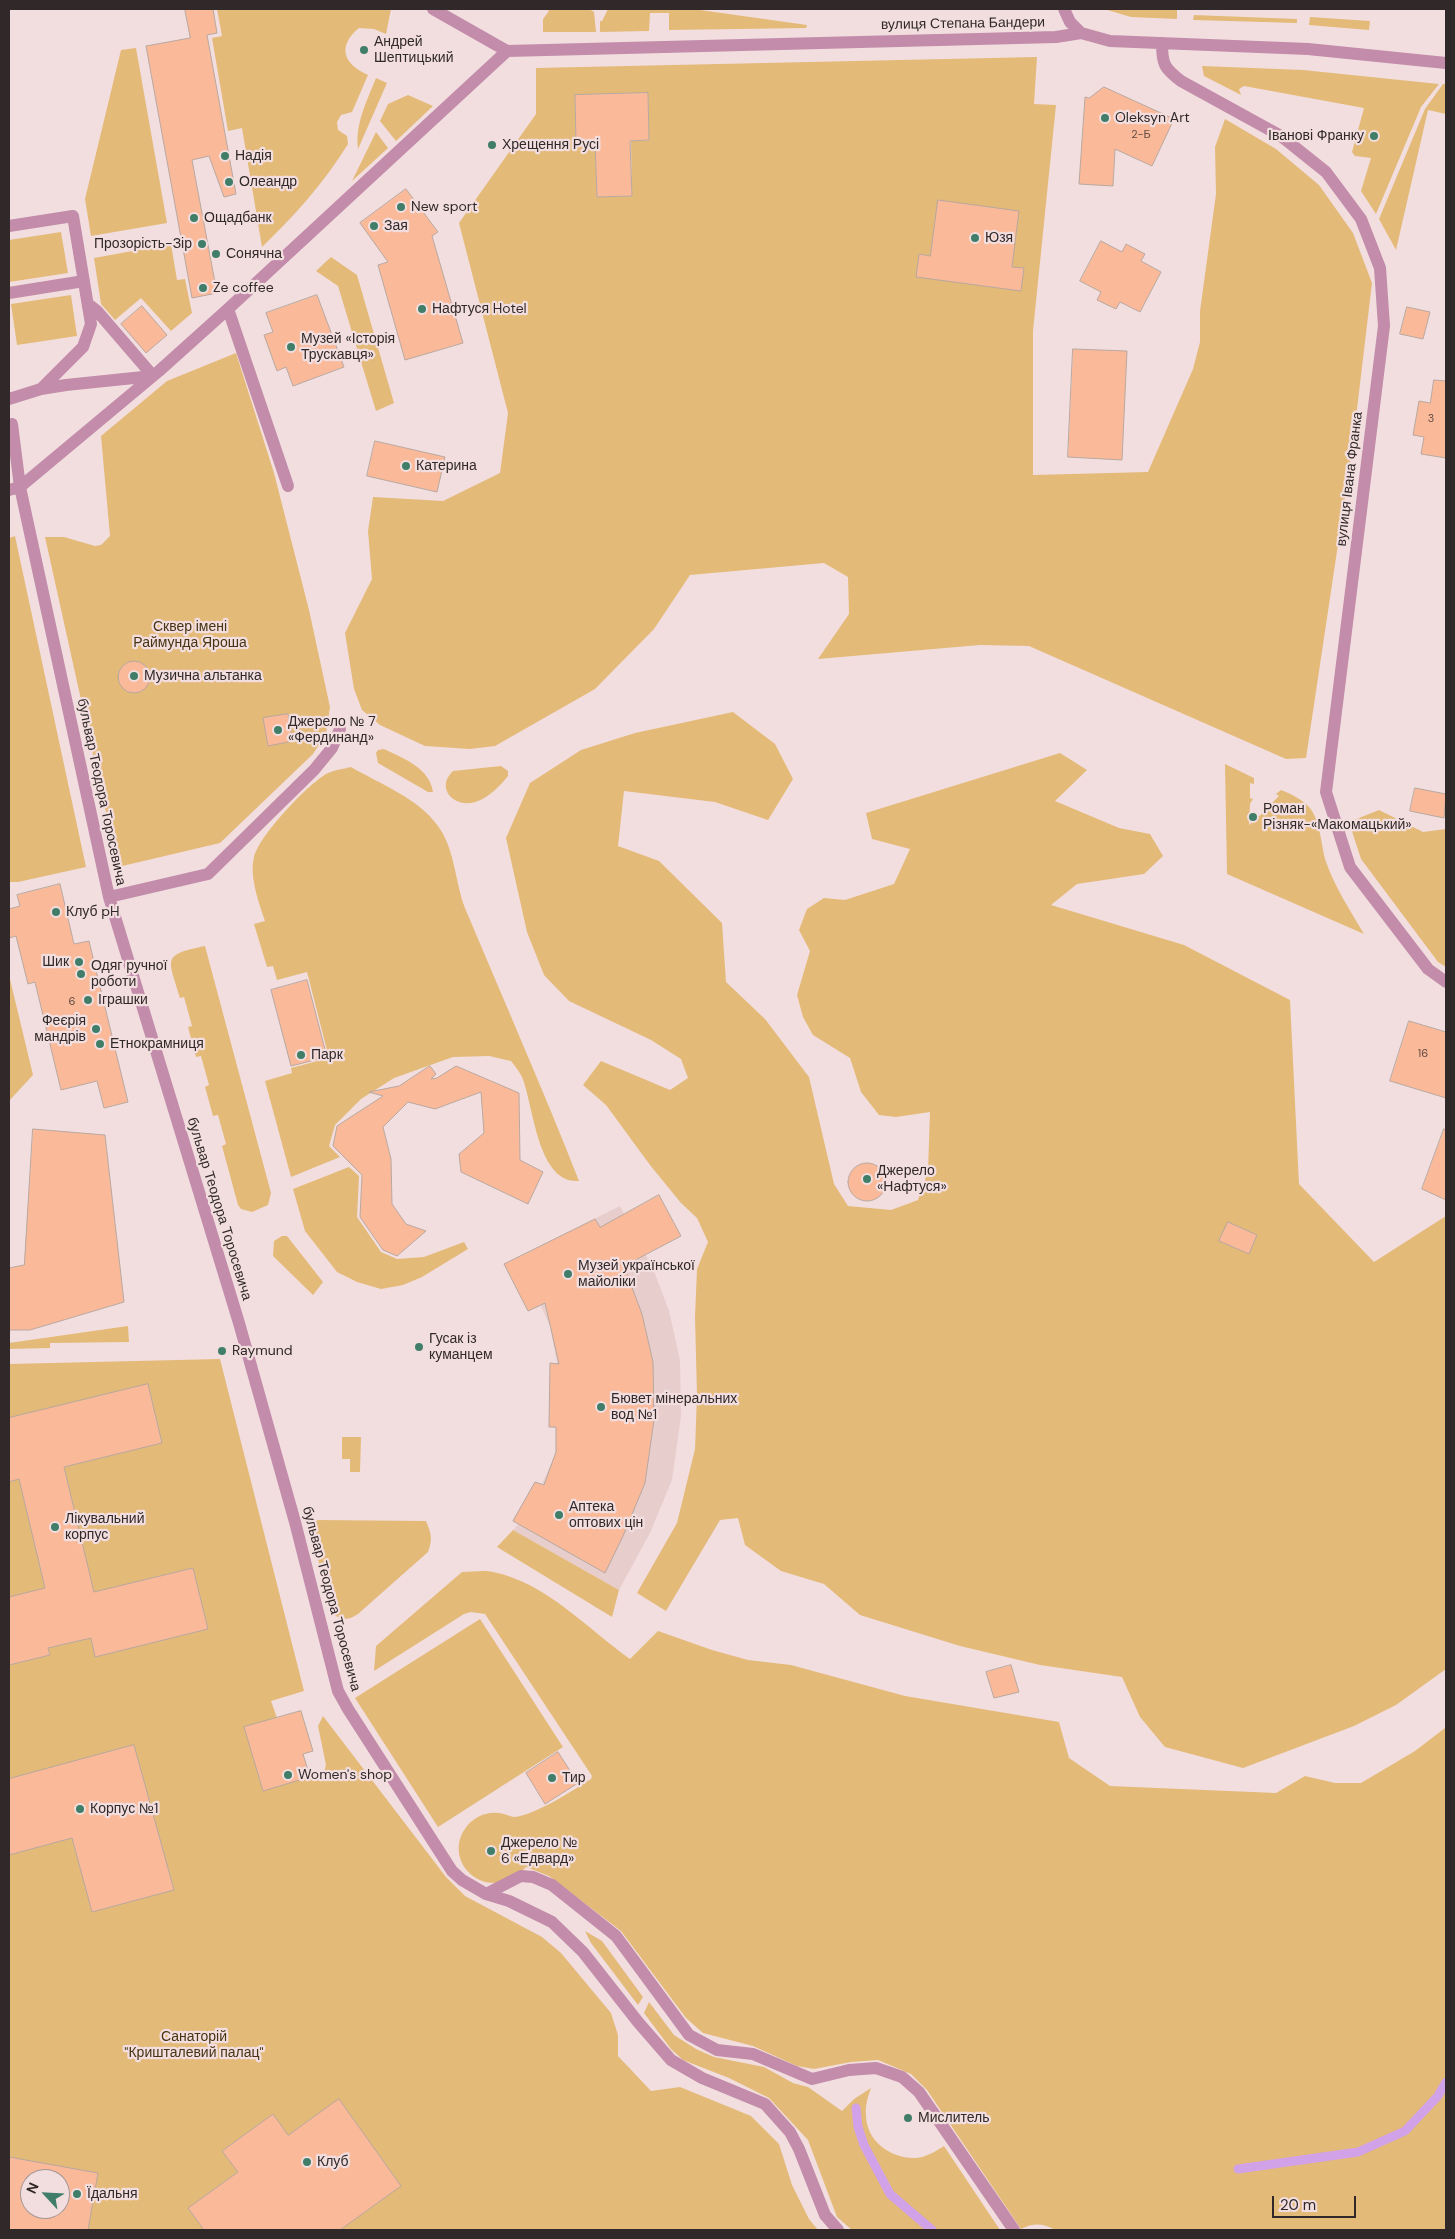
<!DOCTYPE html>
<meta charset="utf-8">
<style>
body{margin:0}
#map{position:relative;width:1455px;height:2239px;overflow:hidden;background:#f2dedf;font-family:"DM Sans",sans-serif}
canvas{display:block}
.frame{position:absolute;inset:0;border:10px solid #312929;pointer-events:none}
.north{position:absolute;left:20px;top:2169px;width:50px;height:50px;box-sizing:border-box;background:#f2dedf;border:1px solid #a59696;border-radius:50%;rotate:295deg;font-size:14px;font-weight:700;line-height:20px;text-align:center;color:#312929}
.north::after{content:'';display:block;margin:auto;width:18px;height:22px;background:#407e6a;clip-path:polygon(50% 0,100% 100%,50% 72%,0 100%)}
.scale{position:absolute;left:1272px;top:2196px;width:84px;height:22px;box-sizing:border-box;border:2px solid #312929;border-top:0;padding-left:6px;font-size:15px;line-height:18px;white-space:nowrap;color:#312929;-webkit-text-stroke:4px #f2dedf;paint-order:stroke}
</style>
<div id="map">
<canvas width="1455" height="2239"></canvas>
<div class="frame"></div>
<div class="north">N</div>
<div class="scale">20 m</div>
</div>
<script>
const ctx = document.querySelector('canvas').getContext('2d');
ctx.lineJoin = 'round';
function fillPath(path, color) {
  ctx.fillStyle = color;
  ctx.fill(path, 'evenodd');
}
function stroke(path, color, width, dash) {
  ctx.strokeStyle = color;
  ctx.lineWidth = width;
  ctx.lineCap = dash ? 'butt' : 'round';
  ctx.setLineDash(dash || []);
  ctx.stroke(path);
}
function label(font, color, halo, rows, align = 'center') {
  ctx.font = font + ' "DM Sans",sans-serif';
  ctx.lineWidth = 4.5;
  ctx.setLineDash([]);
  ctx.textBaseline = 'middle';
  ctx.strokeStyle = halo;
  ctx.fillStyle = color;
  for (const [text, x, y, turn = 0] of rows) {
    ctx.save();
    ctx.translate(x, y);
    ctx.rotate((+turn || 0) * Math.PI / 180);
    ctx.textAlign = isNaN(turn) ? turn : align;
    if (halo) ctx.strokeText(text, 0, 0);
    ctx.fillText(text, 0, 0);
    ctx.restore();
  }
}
fillPath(new Path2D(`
 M 620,1206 L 654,1271 L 669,1311 L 680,1360 L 681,1416 L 672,1480 L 650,1533 L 619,1590 L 513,1530 L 519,1524 L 512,1521 L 535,1482 L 542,1484 L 556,1452 L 556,1428 L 549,1427 L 549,1395 L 550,1363 L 557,1363 L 550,1326 L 541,1306 L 528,1311 L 504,1264 Z`), '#e8cdcd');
fillPath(new Path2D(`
 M 217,9 L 391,9 L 386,34 L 374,29 L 359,28 C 337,46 343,64 368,75 L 352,112 L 341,115 L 337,122 L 338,130 L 347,136 L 348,144 C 324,183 295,215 262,247 L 242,128 L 228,131 L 212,38 L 222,36 Z
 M 546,9 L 589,9 L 594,12 L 596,32 L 543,32 L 543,19 L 549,11 Z
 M 608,9 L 693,9 L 807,25 L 806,28 L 669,30 L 669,13 L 650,13 L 649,31 L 600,32 L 600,21 L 602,21 Z
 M 1104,9 L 1177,9 L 1177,19 L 1131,17 Z
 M 1194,15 L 1297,19 L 1297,23 L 1193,20 Z
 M 1310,17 L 1370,21 L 1369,30 L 1309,25 Z
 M 136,48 L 167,223 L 91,236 L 85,199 L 121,50 Z
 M 1037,57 L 1034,104 L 1056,105 L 1033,331 L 1033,475 L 1148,472 L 1193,369 L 1200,342 L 1200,311 L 1216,194 L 1215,147 L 1225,119 L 1276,149 L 1319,185 L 1353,233 L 1372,283 L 1352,451 L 1306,758 L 1286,759 L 1029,646 L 980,645 L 818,659 L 849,614 L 848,577 L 824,563 L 690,575 L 654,629 L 595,689 L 495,746 L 470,749 L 425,746 L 380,725 L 362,710 L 354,689 L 345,633 L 372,579 L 368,531 L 373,497 L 443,501 L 500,473 L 508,413 L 459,223 L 536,114 L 536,68 ZM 648,93 L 649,140 L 631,141 L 632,196 L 597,197 L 595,142 L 576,143 L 575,95 Z
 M 1202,66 L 1303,70 L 1439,84 L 1421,107 L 1376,214 L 1361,191 L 1371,158 L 1355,156 L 1352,152 L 1364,108 L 1244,86 L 1239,89 L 1241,95 L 1204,76 Z
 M 376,78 L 387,83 L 358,149 C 355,123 367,101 376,78 Z
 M 1443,84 L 1446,84 L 1446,114 L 1428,110 L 1396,250 L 1379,219 L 1425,109 Z
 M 408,95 L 433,106 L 396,141 L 380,121 L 388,104 Z
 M 376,132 L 388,148 L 352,181 Z
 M 61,232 L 68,273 L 9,282 L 9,240 Z
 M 171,244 L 177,280 L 185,279 L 192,313 L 171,331 L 141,298 L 115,320 L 101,304 L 94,258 Z
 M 331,257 L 357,275 L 394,403 L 376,411 L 338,286 L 316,271 Z
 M 71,295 L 77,336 L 17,345 L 11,304 Z
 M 236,353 L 274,473 L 309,610 L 330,707 L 326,734 L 313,754 L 220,843 L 118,867 L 45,537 L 64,537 L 95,546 L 101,545 L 110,536 L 101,436 L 167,381 Z
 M 15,536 L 86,867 L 18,882 L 9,882 L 9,538 Z
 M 733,712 L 775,744 L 793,779 L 768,820 L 715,802 L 624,791 L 618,846 L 659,861 L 722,923 L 726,982 L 765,1019 L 809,1077 L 834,1184 L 848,1206 L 891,1210 L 918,1200 L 928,1171 L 930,1112 L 896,1117 L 879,1115 L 861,1092 L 850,1058 L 813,1035 L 803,1017 L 797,995 L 810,951 L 799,930 L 807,909 L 824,898 L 845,900 L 894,884 L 910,849 L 872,839 L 866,813 L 1060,753 L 1087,770 L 1055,801 L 1119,828 L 1150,834 L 1163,856 L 1144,874 L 1077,884 L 1051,905 L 1184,945 L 1290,1000 L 1299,1184 L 1374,1262 L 1446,1216 L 1446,1669 L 1396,1705 L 1354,1726 L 1243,1768 L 1165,1747 L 1140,1717 L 1122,1677 L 1040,1665 L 960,1646 L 860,1615 L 824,1584 L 781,1571 L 745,1545 L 738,1518 L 720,1520 L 666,1611 L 637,1593 L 677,1523 L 695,1449 L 697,1395 L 695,1317 L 697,1269 L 708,1242 L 697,1218 L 681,1203 L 650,1165 L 606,1105 L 583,1085 L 601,1061 L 670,1090 L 688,1078 L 681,1059 L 651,1040 L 569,1001 L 544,975 L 527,932 L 506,838 L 530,783 L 581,750 L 635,733 Z
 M 384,749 C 403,758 430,768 433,792 L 428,792 L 378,763 L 376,753 L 378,750 Z
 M 1225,764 L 1254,778 L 1254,784 L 1250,783 L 1250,798 L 1253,799 L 1250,804 L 1249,825 L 1265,811 L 1265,804 L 1269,806 L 1279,796 L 1276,794 L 1281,790 C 1291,794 1302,799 1310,808 C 1320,821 1321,843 1325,859 C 1334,886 1350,910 1364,934 L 1227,874 Z
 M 501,766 L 508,771 L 508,776 C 501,785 489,797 478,801 C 456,810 434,789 453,771 Z
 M 351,767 C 380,784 418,798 438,826 C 455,849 455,882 465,908 C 503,999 543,1089 579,1181 C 537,1184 534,1106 522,1077 C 519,1071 515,1066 511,1061 L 489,1056 L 453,1057 L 394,1078 L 361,1099 L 335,1125 L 329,1146 L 340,1157 L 291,1177 L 265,1081 L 292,1073 L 291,1068 L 329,1058 L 307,972 L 277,980 L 273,966 L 267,967 L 254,924 L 265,921 C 259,903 249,876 254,857 C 259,836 306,786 326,774 C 334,770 343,769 351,767 Z
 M 1379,810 L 1423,832 L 1446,829 L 1446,967 L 1438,962 L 1361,859 L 1349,822 Z
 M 205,946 L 271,1193 L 268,1205 L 252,1212 L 241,1209 L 238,1205 L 222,1146 L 226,1144 L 218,1115 L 213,1116 L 205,1087 L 209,1085 L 201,1056 L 196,1057 L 188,1027 L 192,1026 L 184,997 L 180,998 C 169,959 160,955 205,946 Z
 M 9,975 L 33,1075 L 9,1101 Z
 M 349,1167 L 359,1176 L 357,1217 L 381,1252 L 397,1259 L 424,1257 L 464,1242 L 468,1249 L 422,1277 L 403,1285 L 381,1289 L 357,1282 L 337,1272 L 305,1231 L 293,1189 Z
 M 282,1236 L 287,1236 L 323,1282 L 313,1295 L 273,1256 L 274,1241 Z
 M 128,1326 L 129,1342 L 50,1343 L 50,1348 L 9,1349 L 9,1343 Z
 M 220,1359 L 304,1691 L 271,1701 L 277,1718 L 301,1711 L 313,1751 L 303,1754 L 310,1777 L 322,1780 L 326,1765 L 318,1726 L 323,1716 L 446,1877 L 465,1896 L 542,1937 L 561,1953 L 611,2013 L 618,2035 L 618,2056 L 651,2091 L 680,2087 L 751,2116 L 779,2144 L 792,2185 L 809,2219 L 818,2230 L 9,2230 L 9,1364 ZM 30,2179 L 60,2179 L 60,2209 L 30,2209 Z
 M 342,1437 L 361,1437 L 360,1472 L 350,1472 L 350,1459 L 342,1459 Z
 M 318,1520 L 426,1521 C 431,1533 433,1539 428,1552 L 358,1614 C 348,1621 339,1621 331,1611 L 311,1531 L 314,1522 Z
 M 513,1530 L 619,1590 L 612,1617 L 497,1547 Z
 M 462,1572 C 472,1572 484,1570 493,1572 C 545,1582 588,1629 630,1659 L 658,1631 L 712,1650 L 748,1660 L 791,1665 L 905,1696 L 1059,1722 L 1069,1758 L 1110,1786 L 1276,1793 L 1305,1776 L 1335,1783 L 1361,1783 L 1415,1751 L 1445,1728 L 1446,1706 L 1446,2230 L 1055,2230 C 1042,2223 1034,2223 1021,2229 L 927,2090 L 911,2074 L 878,2060 L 851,2062 L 814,2069 L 797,2066 L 753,2046 L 703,2033 L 686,2018 L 621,1931 L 549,1876 L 526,1867 C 488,1908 439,1861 467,1826 C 476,1815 490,1810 504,1814 C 508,1815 512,1817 515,1817 C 537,1814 572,1791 591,1779 L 592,1776 L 485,1614 L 471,1612 L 464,1614 L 374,1671 L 376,1646 Z
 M 480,1619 L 563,1747 L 438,1827 L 355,1698 Z
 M 585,1931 L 602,1941 L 643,1997 L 638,2005 L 591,1943 Z
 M 649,2002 L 674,2035 L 696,2049 L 714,2057 L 764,2067 L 793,2083 L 808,2087 L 842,2111 L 854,2099 L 871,2088 C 868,2097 865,2105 866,2115 C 866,2141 891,2159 916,2158 C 927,2157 936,2151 944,2146 L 1000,2230 L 852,2230 L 837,2217 L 808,2140 L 769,2098 L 729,2078 L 683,2060 L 671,2049 L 644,2013 Z`), '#e4ba79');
stroke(new Path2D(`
 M 856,2108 L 858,2127 L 864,2145 L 890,2194 L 932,2230
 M 1238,2169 L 1358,2152 L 1405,2131 L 1438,2096 L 1446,2082`), '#d1a2e7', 9);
const building = new Path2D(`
 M 185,9 L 213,9 L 217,33 L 207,35 L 236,194 L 224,197 L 209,156 L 192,160 L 217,293 L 192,298 L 146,46 L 190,38 Z
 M 1104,87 L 1174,119 L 1152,166 L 1115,149 L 1113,186 L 1079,184 L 1085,97 L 1089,98 Z
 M 648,93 L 649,140 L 630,141 L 632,196 L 597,197 L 595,142 L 576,143 L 575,95 Z
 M 406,189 L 438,232 L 432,236 L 463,343 L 405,360 L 378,265 L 388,262 L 360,223 Z
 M 938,200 L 1019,211 L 1012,267 L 1024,268 L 1021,291 L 916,277 L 919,254 L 930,256 Z
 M 1101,241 L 1122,252 L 1126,244 L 1145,254 L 1141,261 L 1161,272 L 1140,312 L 1120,302 L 1116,309 L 1097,300 L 1101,292 L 1080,281 Z
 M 317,295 L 344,367 L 293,386 L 286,367 L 277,371 L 264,335 L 273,332 L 266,313 Z
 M 142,306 L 167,335 L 146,353 L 121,324 Z
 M 1407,307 L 1430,312 L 1423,339 L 1400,334 Z
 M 1073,349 L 1127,351 L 1122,460 L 1068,457 Z
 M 1434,380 L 1446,381 L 1446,458 L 1421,454 L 1424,437 L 1413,435 L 1419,401 L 1430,403 Z
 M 375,441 L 445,457 L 437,492 L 367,476 Z
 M118 677a16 16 0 1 1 32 0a16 16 0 1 1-32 0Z
 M 288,714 L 293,741 L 268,746 L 263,718 Z
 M 1415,788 L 1446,794 L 1444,818 L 1410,811 Z
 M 60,884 L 74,944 L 89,941 L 128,1102 L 104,1108 L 97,1081 L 61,1090 L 35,982 L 28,984 L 16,936 L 9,938 L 9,909 L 20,906 L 17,895 Z
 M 307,980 L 327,1057 L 291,1066 L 271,990 Z
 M 1409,1021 L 1446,1032 L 1446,1098 L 1390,1081 Z
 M 430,1066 L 436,1074 L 431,1079 L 437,1078 L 456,1066 L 519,1093 L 520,1160 L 543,1172 L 528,1204 L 461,1172 L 459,1154 L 484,1133 L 481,1092 L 435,1109 L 408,1102 L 383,1127 L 391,1159 L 392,1204 L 406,1224 L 426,1231 L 397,1256 L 383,1250 L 360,1217 L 362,1175 L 333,1146 L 337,1126 L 383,1096 L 369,1092 L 399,1086 Z
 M 33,1129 L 105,1135 L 124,1302 L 30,1330 L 9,1330 L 9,1268 L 24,1265 Z
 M 1444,1129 L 1446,1130 L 1446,1200 L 1422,1189 Z
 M848 1182a19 19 0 1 1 38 0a19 19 0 1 1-38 0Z
 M 659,1195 L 681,1236 L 624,1266 L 642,1314 L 653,1362 L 654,1420 L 645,1483 L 623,1536 L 605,1573 L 513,1521 L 535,1482 L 544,1485 L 556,1452 L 556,1427 L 549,1427 L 550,1363 L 559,1364 L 545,1303 L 528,1311 L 504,1264 L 595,1219 L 600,1227 Z
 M 1228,1222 L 1257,1235 L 1249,1254 L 1219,1241 Z
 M 148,1384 L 162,1443 L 64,1467 L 94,1592 L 193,1568 L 208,1629 L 95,1657 L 91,1638 L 48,1648 L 50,1655 L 9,1665 L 9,1597 L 45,1588 L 19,1479 L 9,1482 L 9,1418 Z
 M 1011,1665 L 1019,1692 L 994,1698 L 986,1672 Z
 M 301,1711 L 313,1751 L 303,1754 L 310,1777 L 263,1791 L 244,1727 Z
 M 134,1745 L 174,1890 L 92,1912 L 72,1838 L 9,1855 L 9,1779 Z
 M 558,1752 L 578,1783 L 545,1804 L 526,1773 Z
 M 339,2099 L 401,2186 L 340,2230 L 204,2230 L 188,2208 L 238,2172 L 222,2151 L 273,2114 L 288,2135 Z
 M 9,2157 L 98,2173 L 88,2230 L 9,2230 ZM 30,2179 L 60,2179 L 60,2209 L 30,2209 Z`);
fillPath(building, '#faba9a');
stroke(building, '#b8a8a0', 1);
stroke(new Path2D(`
 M 433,9 L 507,51
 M 1064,9 L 1070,22 L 1081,33
 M 1162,43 C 1162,64 1164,68 1181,81 L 1281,136 L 1326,172 L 1361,219 L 1380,268 L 1384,326 L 1326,792 L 1350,867 L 1428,969 L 1446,982
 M 507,51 L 1056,37 L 1081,33 L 1110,41 L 1308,49 L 1446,63
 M 9,226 L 73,216 L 91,324 L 83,347 L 41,389
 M 9,293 L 84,281
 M 88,304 L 97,311 L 153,376
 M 228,309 L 288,486
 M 9,399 L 41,389 L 66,385 L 153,376
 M 12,424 L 20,487 L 109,897 L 239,1323 L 295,1522 L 338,1691 L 348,1709 L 452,1871 L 462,1880 L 486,1894 L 509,1901 L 552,1922 L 583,1952 L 638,2022 L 671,2060 L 702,2078 L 765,2104 L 790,2132 L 799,2149 L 825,2215 L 838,2230
 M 9,490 L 20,487 L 159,371 L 228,309 L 507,51
 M 109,897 L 208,874 L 314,770 L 332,748 L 340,729
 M 486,1894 L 521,1876 L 533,1877 L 552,1885 L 616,1936 L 689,2035 L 717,2050 L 753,2054 L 812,2079 L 849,2070 L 876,2068 L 902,2077 L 919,2092 L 1014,2230`), '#c28caa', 12);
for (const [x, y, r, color] of [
 [364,50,5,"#407e6a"],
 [1105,118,5,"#407e6a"],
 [1374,136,5,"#407e6a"],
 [492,145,5,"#407e6a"],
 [225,156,5,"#407e6a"],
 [229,182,5,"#407e6a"],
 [401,207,5,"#407e6a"],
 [194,218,5,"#407e6a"],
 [374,226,5,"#407e6a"],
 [975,238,5,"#407e6a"],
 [202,244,5,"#407e6a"],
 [216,254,5,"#407e6a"],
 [203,288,5,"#407e6a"],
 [422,309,5,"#407e6a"],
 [291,347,5,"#407e6a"],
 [406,466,5,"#407e6a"],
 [134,676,5,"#407e6a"],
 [278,730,5,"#407e6a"],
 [1253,817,5,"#407e6a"],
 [56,912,5,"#407e6a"],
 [79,962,5,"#407e6a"],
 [81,974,5,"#407e6a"],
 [88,1000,5,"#407e6a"],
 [96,1029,5,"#407e6a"],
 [100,1044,5,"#407e6a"],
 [301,1055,5,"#407e6a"],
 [867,1179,5,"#407e6a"],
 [568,1274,5,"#407e6a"],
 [419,1347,5,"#407e6a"],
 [222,1351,5,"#407e6a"],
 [601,1407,5,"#407e6a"],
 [559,1515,5,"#407e6a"],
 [55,1527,5,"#407e6a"],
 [288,1775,5,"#407e6a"],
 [552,1778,5,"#407e6a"],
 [80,1809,5,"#407e6a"],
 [491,1851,5,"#407e6a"],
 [908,2118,5,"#407e6a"],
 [307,2162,5,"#407e6a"],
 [77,2194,5,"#407e6a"]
]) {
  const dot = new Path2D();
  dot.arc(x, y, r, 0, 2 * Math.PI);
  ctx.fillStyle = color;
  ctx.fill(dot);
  stroke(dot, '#f2dedf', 2);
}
label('11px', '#634d45', null, [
 ["2-Б",1141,135],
 ["3",1431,419],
 ["6",72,1002],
 ["16",1423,1054]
]);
label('14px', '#312929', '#f2dedf', [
 ["вулиця Степана Бандери",963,24,-1],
 ["вулиця Івана Франка",1350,479,-83],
 ["бульвар Теодора Торосевича",101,792,78],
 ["бульвар Теодора Торосевича",219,1209,73],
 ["бульвар Теодора Торосевича",331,1599,75]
]);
label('14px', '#312929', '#f2dedf', [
 ["Андрей",374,42],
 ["Шептицький",374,58],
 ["Oleksyn Art",1115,118],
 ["Іванові Франку",1364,136,"right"],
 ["Хрещення Русі",502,145],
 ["Надія",235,156],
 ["Олеандр",239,182],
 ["New sport",411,207],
 ["Ощадбанк",204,218],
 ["Зая",384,226],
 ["Юзя",985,238],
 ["Прозорість-Зір",192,244,"right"],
 ["Сонячна",226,254],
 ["Ze coffee",213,288],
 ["Нафтуся Hotel",432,309],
 ["Музей «Історія",301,339],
 ["Трускавця»",301,355],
 ["Катерина",416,466],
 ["Музична альтанка",144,676],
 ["Джерело № 7",288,722],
 ["«Фердинанд»",288,738],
 ["Роман",1263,809],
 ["Різняк-«Макомацький»",1263,825],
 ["Клуб pH",66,912],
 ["Шик",69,962,"right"],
 ["Одяг ручної",91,966],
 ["роботи",91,982],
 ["Іграшки",98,1000],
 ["Феєрія",86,1021,"right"],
 ["мандрів",86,1037,"right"],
 ["Етнокрамниця",110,1044],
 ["Парк",311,1055],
 ["Джерело",877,1171],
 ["«Нафтуся»",877,1187],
 ["Музей української",578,1266],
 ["майоліки",578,1282],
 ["Гусак із",429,1339],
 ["куманцем",429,1355],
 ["Raymund",232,1351],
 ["Бювет мінеральних",611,1399],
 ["вод №1",611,1415],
 ["Аптека",569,1507],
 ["оптових цін",569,1523],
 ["Лікувальний",65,1519],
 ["корпус",65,1535],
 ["Women's shop",298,1775],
 ["Тир",562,1778],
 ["Корпус №1",90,1809],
 ["Джерело №",501,1843],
 ["6 «Едвард»",501,1859],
 ["Мислитель",918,2118],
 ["Клуб",317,2162],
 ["Їдальня",87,2194]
], 'left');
label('14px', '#473312', '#f2dedf', [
 ["Сквер імені",190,627],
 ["Раймунда Яроша",190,643],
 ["Санаторій",194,2037],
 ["\"Кришталевий палац\"",194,2053]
]);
</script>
